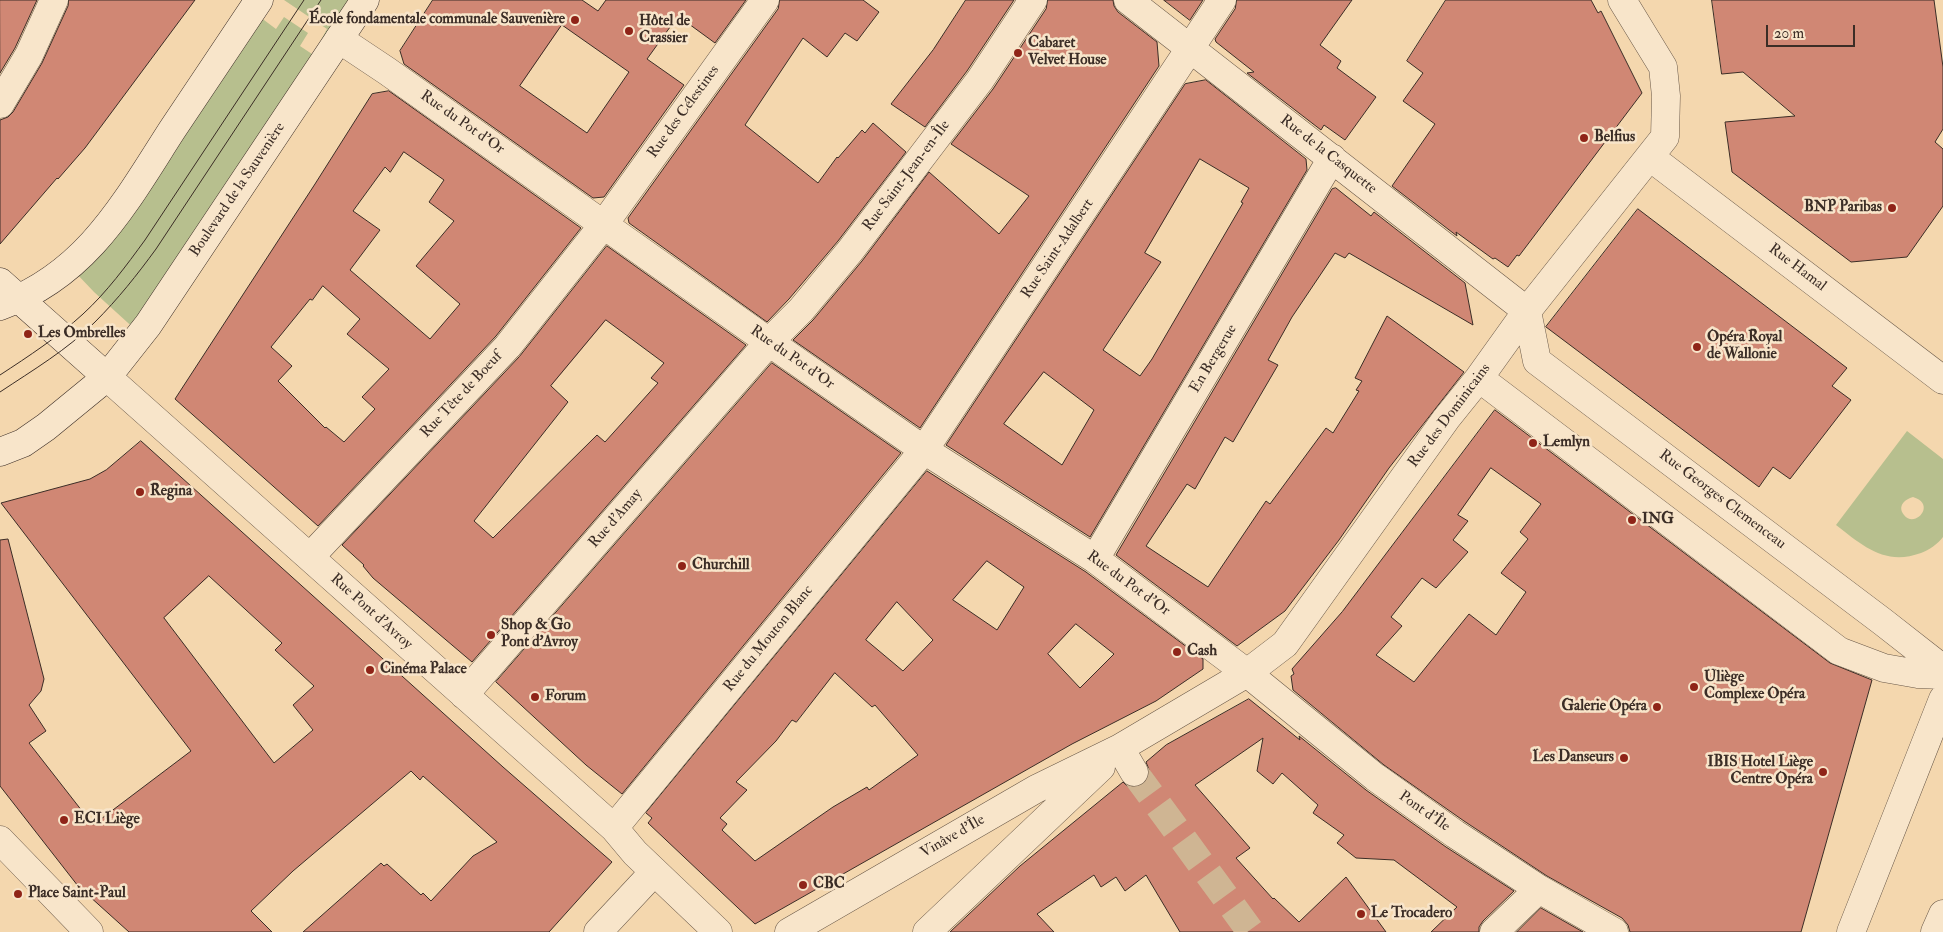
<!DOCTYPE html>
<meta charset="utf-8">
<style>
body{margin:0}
#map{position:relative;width:1943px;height:932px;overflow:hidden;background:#f4d7ae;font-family:"IM FELL Double Pica",serif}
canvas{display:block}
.scale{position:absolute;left:1766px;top:25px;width:89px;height:22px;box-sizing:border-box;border:2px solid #3b2d26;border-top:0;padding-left:6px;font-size:15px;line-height:18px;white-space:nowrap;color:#3b2d26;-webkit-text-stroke:4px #f8e5ca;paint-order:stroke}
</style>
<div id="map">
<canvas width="1943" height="932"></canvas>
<div class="scale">20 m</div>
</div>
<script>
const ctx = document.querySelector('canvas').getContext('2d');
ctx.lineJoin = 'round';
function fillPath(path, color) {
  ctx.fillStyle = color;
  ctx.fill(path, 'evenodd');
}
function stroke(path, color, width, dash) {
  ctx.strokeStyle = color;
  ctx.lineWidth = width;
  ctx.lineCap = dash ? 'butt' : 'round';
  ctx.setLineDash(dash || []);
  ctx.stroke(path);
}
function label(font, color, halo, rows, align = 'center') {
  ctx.font = font + ' "IM FELL Double Pica",serif';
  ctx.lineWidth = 5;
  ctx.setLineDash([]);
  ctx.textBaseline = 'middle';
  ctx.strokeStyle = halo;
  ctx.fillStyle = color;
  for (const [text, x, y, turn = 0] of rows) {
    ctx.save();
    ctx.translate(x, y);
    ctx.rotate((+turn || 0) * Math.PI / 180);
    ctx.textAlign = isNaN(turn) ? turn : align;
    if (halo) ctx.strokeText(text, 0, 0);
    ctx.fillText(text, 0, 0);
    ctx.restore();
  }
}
fillPath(new Path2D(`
 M 284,0 L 361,0 L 330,47 L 321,40 L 327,29 Z
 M 256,14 L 276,29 L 284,17 L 308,33 L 300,46 L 321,60 L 138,332 L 94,292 L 75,272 Z
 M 1907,431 L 1943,459 L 1943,537 C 1938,544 1929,550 1921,553 C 1885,566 1863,546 1836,525 ZM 1913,497 C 1937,504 1915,529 1904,515 C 1897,506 1905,499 1913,497 Z`), '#b7bf8e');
const building = new Path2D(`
 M 0,0 L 37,0 L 15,48 L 0,73 Z
 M 69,0 L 195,0 L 85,148 L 58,179 L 57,178 L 0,244 L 0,120 L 8,117 L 13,112 L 42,63 L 68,6 Z
 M 433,0 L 582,0 L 598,11 L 606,0 L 746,0 L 715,43 L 678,16 L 647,59 L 684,85 L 604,197 L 593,198 L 404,64 L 400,51 ZM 562,25 L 629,72 L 587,133 L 520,86 Z
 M 780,0 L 863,0 L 879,12 L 857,41 L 845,33 L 827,57 L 803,38 L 745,125 L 818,183 L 837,157 L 838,158 L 862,130 L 865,133 L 873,123 L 906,152 L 838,241 L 789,299 L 767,322 L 629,223 L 628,218 L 778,9 Z
 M 966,0 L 1014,0 L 967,71 L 925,127 L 891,104 L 933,50 Z
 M 1048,0 L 1113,0 L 1114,6 L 1118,12 L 1157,42 L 1159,66 L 920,428 L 793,340 L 813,320 L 862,261 L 929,172 L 999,234 L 1029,196 L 951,144 L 993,89 L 1046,9 Z
 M 1164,0 L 1203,0 L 1190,20 Z
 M 1237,0 L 1352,0 L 1320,45 L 1341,61 L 1337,68 L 1376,97 L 1345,140 L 1324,125 L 1321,130 L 1247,73 L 1254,72 L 1216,42 L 1215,39 L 1235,9 Z
 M 1446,0 L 1591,0 L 1598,13 L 1601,11 L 1642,93 L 1519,256 L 1517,255 L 1508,267 L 1495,258 L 1493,259 L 1456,232 L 1457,236 L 1392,186 L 1435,124 L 1403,101 L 1423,73 L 1407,61 Z
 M 1712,0 L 1934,0 L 1943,67 L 1943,129 L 1935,142 L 1943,149 L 1943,206 L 1907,257 L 1851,262 L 1732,172 L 1725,122 L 1795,116 L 1743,72 L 1722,74 Z
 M 1206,80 L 1306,159 L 1307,170 L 1090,537 L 946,445 L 1185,84 ZM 1200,159 L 1249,188 L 1241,202 L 1243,203 L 1152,359 L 1140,376 L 1103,350 L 1161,262 L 1145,253 ZM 1044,372 L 1094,410 L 1062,465 L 1004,424 Z
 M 389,91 L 581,228 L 496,336 L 318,526 L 175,399 L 315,184 L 372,94 ZM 404,152 L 444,180 L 429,202 L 454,221 L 416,266 L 460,304 L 430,339 L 350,270 L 380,230 L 353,211 L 385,167 L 390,172 ZM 323,286 L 360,319 L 347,334 L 389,369 L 362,397 L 375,409 L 344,442 L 326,427 L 325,428 L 278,381 L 292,366 L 271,347 L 310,299 L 312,300 Z
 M 1336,188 L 1371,216 L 1374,212 L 1465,283 L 1473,325 L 1349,253 L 1345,258 L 1335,253 L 1292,317 L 1268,360 L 1278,365 L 1233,442 L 1225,437 L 1195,489 L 1187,484 L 1146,546 L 1208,587 L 1266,501 L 1270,504 L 1326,428 L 1333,433 L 1359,391 L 1356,390 L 1362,381 L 1355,378 L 1387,316 L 1464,372 L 1389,468 L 1339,540 L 1285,611 L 1237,646 L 1116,555 L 1332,189 Z
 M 1638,209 L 1847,368 L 1832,386 L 1851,400 L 1790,479 L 1773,467 L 1759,487 L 1546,327 Z
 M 607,246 L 746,345 L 472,662 L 373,578 L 363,566 L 364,565 L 342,545 L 519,357 ZM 606,320 L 664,363 L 651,378 L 658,383 L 605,442 L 597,435 L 493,538 L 474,521 L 568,402 L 551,386 Z
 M 772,363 L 901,453 L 622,794 L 586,765 L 496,682 Z
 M 1495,410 L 1830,663 L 1872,680 L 1801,932 L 1630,932 L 1628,925 L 1622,918 L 1547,876 L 1464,821 L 1384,765 L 1293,690 L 1291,676 L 1294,674 L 1292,669 L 1342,612 ZM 1491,468 L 1541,504 L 1520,532 L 1528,539 L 1501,573 L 1526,592 L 1496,635 L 1469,614 L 1414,682 L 1376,655 L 1402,626 L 1391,617 L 1422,578 L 1436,588 L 1468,552 L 1453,540 L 1468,521 L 1458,515 Z
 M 141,441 L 503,767 L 612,862 L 549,932 L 303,932 L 381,863 L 384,866 L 387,864 L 421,895 L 423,893 L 431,901 L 473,856 L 497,842 L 423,776 L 420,780 L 411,771 L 293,871 L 251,911 L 272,932 L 129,932 L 78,886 L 0,786 L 0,540 L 8,539 L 44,679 L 41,691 L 29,705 L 46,731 L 29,743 L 93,825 L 191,751 L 1,503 L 90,479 L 106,470 ZM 209,576 L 282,643 L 275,650 L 314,686 L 293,705 L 313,730 L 274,763 L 164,618 Z
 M 927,471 L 1086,572 L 1203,659 L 1203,669 L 1156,701 L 1072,744 L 755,924 L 648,823 L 652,818 L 646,813 ZM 987,561 L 1024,587 L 997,630 L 953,600 ZM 897,602 L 933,640 L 903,671 L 866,640 ZM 1076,624 L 1114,654 L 1080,688 L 1048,654 ZM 835,673 L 872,707 L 875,705 L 918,755 L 869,790 L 867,787 L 833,807 L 755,861 L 722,830 L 727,824 L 720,818 L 747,790 L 736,782 L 776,741 L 792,720 L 796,722 Z
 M 1249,699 L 1300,740 L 1299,736 L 1366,790 L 1446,847 L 1514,891 L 1483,921 L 1479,927 L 1479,932 L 1431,932 L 1457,907 L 1394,860 L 1356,858 L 1337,843 L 1344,835 L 1313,813 L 1318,805 L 1282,773 L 1273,784 L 1257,771 L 1263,738 L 1195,785 L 1250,848 L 1236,858 L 1273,899 L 1274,898 L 1299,922 L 1346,877 L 1386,932 L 1180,932 L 1146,875 L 1125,891 L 1116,877 L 1101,887 L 1094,875 L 1037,914 L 1054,932 L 950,932 L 1020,866 L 1123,782 L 1127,786 L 1134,788 L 1142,785 L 1147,780 L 1150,772 L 1146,762 L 1166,745 Z
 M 1541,908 L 1583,932 L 1517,932 Z`);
fillPath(building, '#d08774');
stroke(building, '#3b2d26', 1);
stroke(new Path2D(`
 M 1134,772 L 1251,932`), '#cfb593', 28, [28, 14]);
const street = new Path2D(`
 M 1128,0 L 1527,311
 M 339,39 L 387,71 L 769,342 L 924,450 L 1095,559 L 1247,673 L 1375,777 L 1455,834 L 1539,889 L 1614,932
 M 0,104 L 29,55 L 54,0
 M 1650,157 L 1943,380
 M 1527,311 L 1537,361 L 1883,622 L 1938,665 L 1943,673
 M 107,377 L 614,828 L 635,853 L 718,932
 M 1479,378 L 1839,651 L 1884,668 L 1918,674 L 1943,675
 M 310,557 L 508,346 L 604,224 L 765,0
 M 1095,559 L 1332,158
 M 464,695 L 769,342 L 801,310 L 850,251 L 980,80 L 1033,0
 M 1120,748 L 1134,772
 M 614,828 L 924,450 L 1222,0
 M 0,840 L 89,932
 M 598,932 L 654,872
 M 789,932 L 1036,789 L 1120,748 L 1247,673 L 1285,644 L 1446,419 L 1479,378 L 1527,311 L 1665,137 L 1666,96 L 1663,67 L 1622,0
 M 927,932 L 1101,767
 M 1494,932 L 1539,889
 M 1851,932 L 1943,699
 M 1935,932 L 1943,914`);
const secondary = new Path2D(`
 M 0,282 L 107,377
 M 0,306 C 87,275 125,203 172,130 C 201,87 230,43 259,0
 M 0,452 L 23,443 L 46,427 L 107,377 L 148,325 L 365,0`);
stroke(street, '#695848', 29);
stroke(secondary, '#3b2d26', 29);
stroke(street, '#f8e5ca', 28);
stroke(secondary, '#f8e5ca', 28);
stroke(new Path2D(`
 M 0,375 C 29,356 58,337 83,314 C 107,292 126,266 145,240 L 304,0
 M 0,392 C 33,370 67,350 95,322 C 118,299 137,275 156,249 L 321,0`), '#3b2d26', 1);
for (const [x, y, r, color] of [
 [575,20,5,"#8f2418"],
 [629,31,5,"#8f2418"],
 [1018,53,5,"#8f2418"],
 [1584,138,5,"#8f2418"],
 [1892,208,5,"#8f2418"],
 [28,334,5,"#8f2418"],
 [1697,347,5,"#8f2418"],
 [1533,443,5,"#8f2418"],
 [140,492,5,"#8f2418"],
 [1632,520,5,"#8f2418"],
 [682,566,5,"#8f2418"],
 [491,635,5,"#8f2418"],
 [1177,652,5,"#8f2418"],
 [370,670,5,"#8f2418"],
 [1694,687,5,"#8f2418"],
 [535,697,5,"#8f2418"],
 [1657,707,5,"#8f2418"],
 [1624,758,5,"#8f2418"],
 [1823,772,5,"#8f2418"],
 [64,820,5,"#8f2418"],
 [803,885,5,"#8f2418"],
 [18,894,5,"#8f2418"],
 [1361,914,5,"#8f2418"]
]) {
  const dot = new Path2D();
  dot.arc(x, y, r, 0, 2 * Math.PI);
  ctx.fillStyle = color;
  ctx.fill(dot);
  stroke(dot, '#f8e5ca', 2);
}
label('bold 15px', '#3b2d26', '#f8e5ca', [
 ["École fondamentale communale Sauvenière",565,20,"right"],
 ["Hôtel de",639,22],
 ["Crassier",639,39],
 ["Cabaret",1028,44],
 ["Velvet House",1028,61],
 ["Belfius",1594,138],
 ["BNP Paribas",1882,208,"right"],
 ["Les Ombrelles",38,334],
 ["Opéra Royal",1707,338],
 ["de Wallonie",1707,355],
 ["Lemlyn",1543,443],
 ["Regina",150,492],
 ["ING",1642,520],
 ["Churchill",692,566],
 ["Shop & Go",501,626],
 ["Pont d'Avroy",501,643],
 ["Cash",1187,652],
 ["Cinéma Palace",380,670],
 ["Uliège",1704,678],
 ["Complexe Opéra",1704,695],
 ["Forum",545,697],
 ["Galerie Opéra",1647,707,"right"],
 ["Les Danseurs",1614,758,"right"],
 ["IBIS Hotel Liège",1813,763,"right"],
 ["Centre Opéra",1813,780,"right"],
 ["ECI Liège",74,820],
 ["CBC",813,885],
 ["Place Saint-Paul",28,894],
 ["Le Trocadero",1371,914]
], 'left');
label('15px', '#3b2d26', '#f8e5ca', [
 ["Rue des Célestines",684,112,-54],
 ["Rue du Pot d'Or",462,123,35],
 ["Rue de la Casquette",1328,155,38],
 ["Rue Saint-Jean-en-Île",907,176,-53],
 ["Boulevard de la Sauvenière",238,190,-56],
 ["Rue Saint-Adalbert",1058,249,-56],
 ["Rue Hamal",1797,268,37],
 ["Rue du Pot d'Or",792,358,35],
 ["En Bergerue",1214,359,-59],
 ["Rue Tête de Boeuf",462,395,-47],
 ["Rue des Dominicains",1450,416,-53],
 ["Rue Georges Clemenceau",1722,500,37],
 ["Rue d'Amay",616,519,-49],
 ["Rue du Pot d'Or",1128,584,36],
 ["Rue Pont d'Avroy",371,612,42],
 ["Rue du Mouton Blanc",769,639,-51],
 ["Pont d'Île",1424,812,35],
 ["Vinâve d'Île",953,837,-30]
]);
</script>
